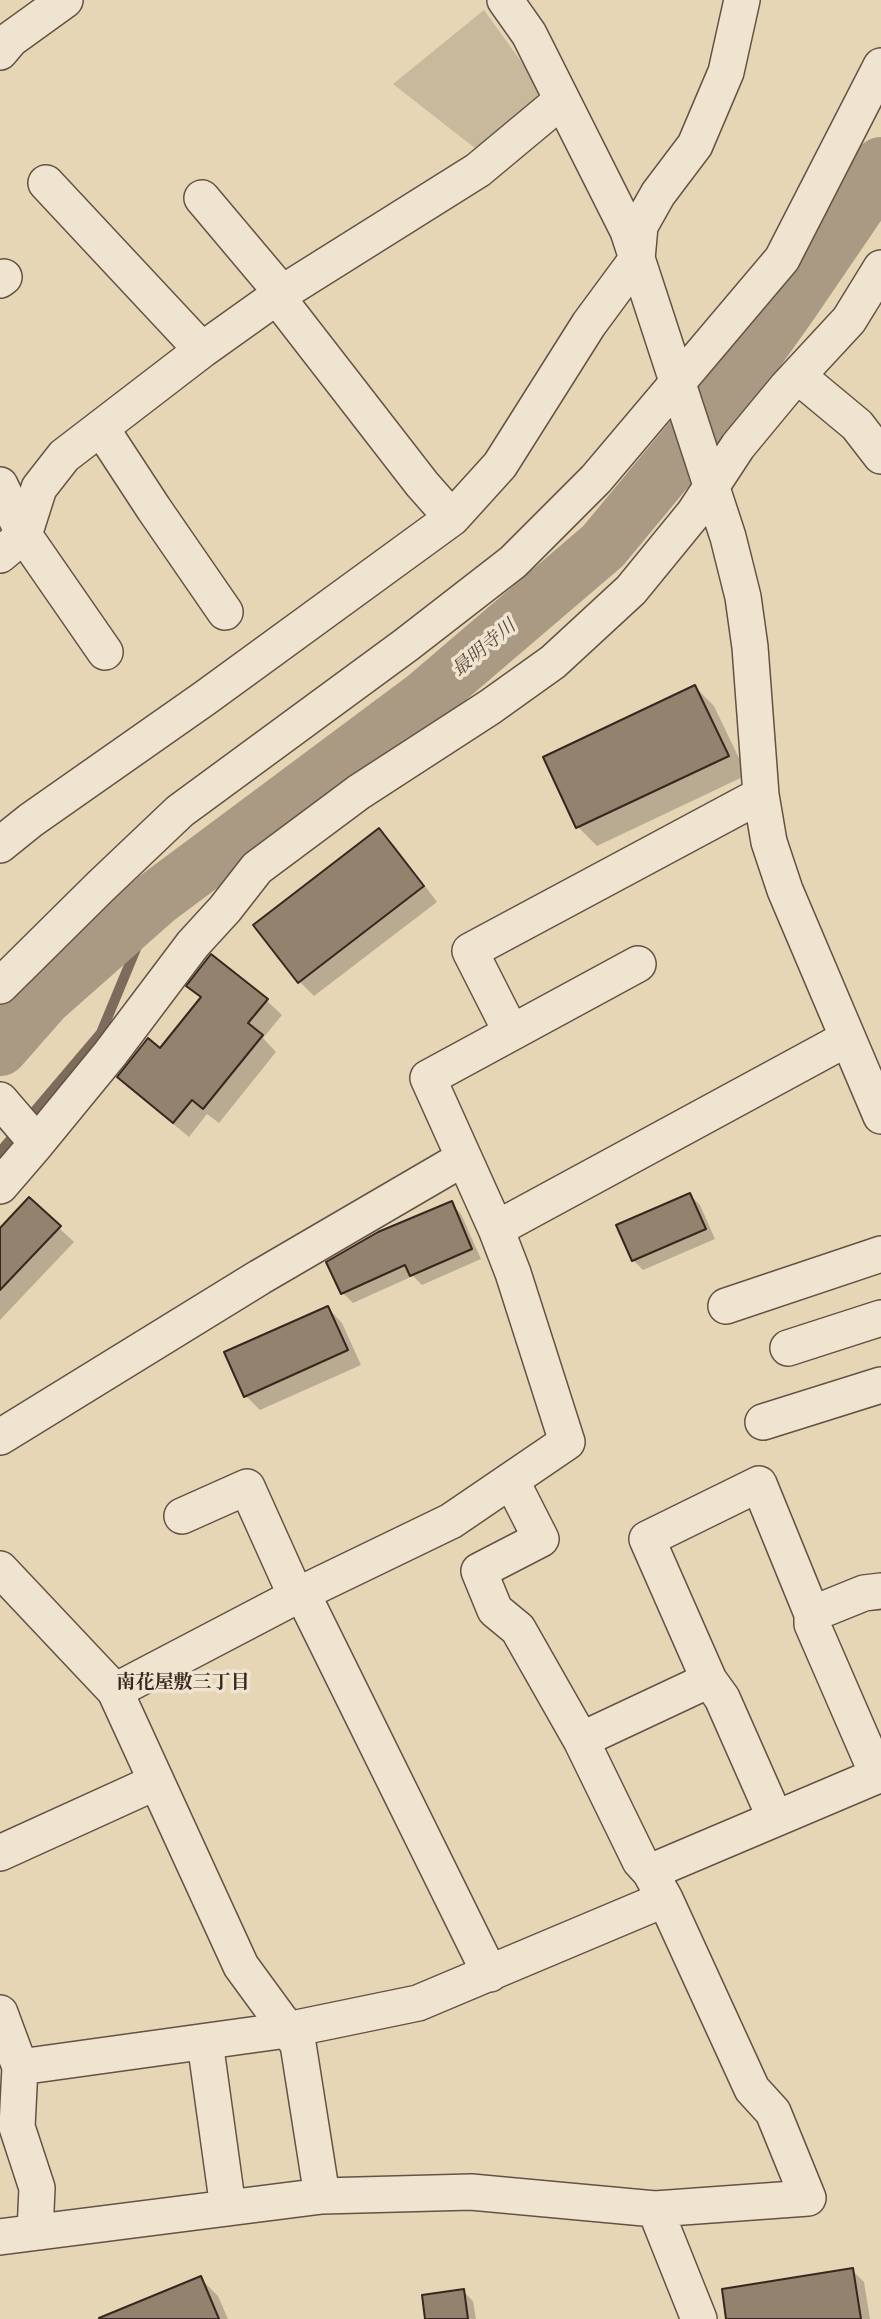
<!DOCTYPE html>
<meta charset="utf-8">
<style>
body{margin:0}
canvas{display:block;background:#e6d6b6}
</style>
<canvas width="881" height="2319"></canvas>
<script>
const ctx = document.querySelector('canvas').getContext('2d');
ctx.lineJoin = 'round';
function fillPath(path, color) {
  ctx.fillStyle = color;
  ctx.fill(path, 'evenodd');
}
function stroke(path, color, width, dash) {
  ctx.strokeStyle = color;
  ctx.lineWidth = width;
  ctx.lineCap = dash ? 'butt' : 'round';
  ctx.setLineDash(dash || []);
  ctx.stroke(path);
}
function label(font, color, halo, rows, align = 'center') {
  ctx.font = font + ' "Libre Caslon Text","Noto Serif JP",serif';
  ctx.lineWidth = 7;
  ctx.setLineDash([]);
  ctx.textBaseline = 'middle';
  ctx.strokeStyle = halo;
  ctx.fillStyle = color;
  for (const [text, x, y, turn = 0] of rows) {
    ctx.save();
    ctx.translate(x, y);
    ctx.rotate((+turn || 0) * Math.PI / 180);
    ctx.textAlign = isNaN(turn) ? turn : align;
    if (halo) ctx.strokeText(text, 0, 0);
    ctx.fillText(text, 0, 0);
    ctx.restore();
  }
}
fillPath(new Path2D(`
 M 484,10 L 533,78 L 541,98 L 480,152 L 393,84 Z`), '#c8b89c');
fillPath(new Path2D(`
 M 695,687 L 714,706 L 747,775 L 597,846 L 578,827 L 545,758 Z
 M 379,830 L 394,845 L 437,902 L 314,996 L 299,981 Z
 M 212,956 L 267,1001 L 282,1015 L 263,1038 L 276,1052 L 219,1123 L 207,1114 L 189,1137 L 134,1092 L 119,1077 L 160,1050 L 202,999 L 189,986 Z
 M 690,1195 L 700,1205 L 715,1239 L 643,1270 L 633,1260 Z
 M 451,1204 L 461,1214 L 481,1259 L 422,1285 L 413,1276 L 353,1303 L 343,1293 Z
 M 59,1228 L 74,1242 L 0,1320 L 0,1230 Z
 M 328,1308 L 342,1323 L 361,1365 L 260,1410 L 246,1396 Z
 M 852,2270 L 864,2282 L 870,2319 L 728,2319 Z
 M 200,2278 L 218,2296 L 228,2319 L 102,2319 Z
 M 463,2291 L 473,2301 L 476,2319 L 427,2319 Z`), '#0003');
stroke(new Path2D(`
 M 0,1152 L 101,1033 L 157,898`), '#7d6c5b', 10);
stroke(new Path2D(`
 M 0,1048 L 44,998 L 157,898 L 424,699 L 603,546 L 709,418 L 789,306 L 868,190 L 881,165`), '#ab9a83', 56);
const building = new Path2D(`
 M 695,685 L 729,756 L 576,828 L 543,757 Z
 M 379,828 L 424,886 L 298,983 L 253,925 Z
 M 211,954 L 268,999 L 248,1023 L 263,1035 L 203,1109 L 192,1100 L 173,1123 L 117,1077 L 148,1038 L 160,1048 L 201,997 L 186,986 Z
 M 690,1193 L 706,1229 L 632,1261 L 616,1225 Z
 M 29,1197 L 61,1226 L 0,1290 L 0,1228 Z
 M 452,1201 L 472,1249 L 410,1276 L 405,1265 L 341,1294 L 326,1262 L 378,1232 Z
 M 328,1306 L 348,1350 L 244,1397 L 224,1352 Z
 M 853,2268 L 861,2319 L 726,2319 L 722,2289 Z
 M 201,2276 L 219,2319 L 99,2319 L 99,2318 Z
 M 464,2289 L 468,2319 L 425,2319 L 422,2295 Z`);
fillPath(building, '#92826e');
stroke(building, '#38271f', 2);
const minor = new Path2D(`
 M 505,0 L 529,34 L 628,231 L 728,537 L 743,597 L 750,647 L 761,795 L 769,842 L 785,890 L 881,1116
 M 0,52 L 11,39 L 65,0
 M 46,183 L 202,350 L 282,293 L 478,170 L 562,100
 M 202,198 L 282,293
 M 0,280 L 4,277
 M 277,297 L 422,484 L 452,518
 M 798,376 L 857,425 L 881,456
 M 101,428 L 154,509 L 225,612
 M 0,485 L 24,535 L 105,652
 M 0,555 L 24,535 L 39,488 L 64,456 L 202,350
 M 0,845 L 31,820 L 205,698 L 452,518 L 500,465 L 589,324 L 637,259 L 640,226 L 658,194 L 695,145 L 726,72 L 742,0
 M 0,986 L 101,886 L 180,811 L 406,645 L 513,562 L 596,479 L 782,259 L 881,66
 M 511,1032 L 470,951 L 761,795
 M 0,1100 L 37,1143 L 110,1054 L 193,944 L 225,909 L 257,868 L 359,792 L 490,707 L 553,662 L 631,590 L 694,513 L 738,446 L 786,388 L 849,320 L 881,268
 M 0,1186 L 37,1143
 M 496,1229 L 848,1038
 M 726,1306 L 881,1254
 M 788,1348 L 881,1318
 M 763,1422 L 881,1385
 M 0,1437 L 260,1277 L 464,1158
 M 182,1516 L 247,1487 L 296,1596
 M 0,1569 L 115,1691 L 241,1966 L 298,2044 L 322,2196
 M 302,1593 L 490,1974
 M 812,1614 L 812,1624 L 878,1776
 M 115,1691 L 302,1593 L 451,1521 L 567,1442 L 513,1273 L 496,1229 L 428,1078 L 638,964
 M 581,1740 L 709,1680
 M 775,1818 L 722,1698 L 709,1680 L 647,1539 L 759,1484 L 812,1614 L 864,1593 L 881,1591
 M 0,1853 L 156,1782
 M 650,1872 L 881,1774
 M 0,2013 L 20,2067 L 17,2127 L 37,2188 L 35,2232
 M 205,2042 L 228,2208
 M 20,2067 L 287,2030 L 418,2003 L 665,1899 L 650,1872 L 640,1861 L 581,1740 L 518,1629 L 495,1610 L 479,1571 L 541,1539 L 511,1480
 M 655,2209 L 699,2319
 M 0,2237 L 322,2196 L 471,2192 L 655,2209 L 808,2198 L 773,2112 L 752,2089 L 665,1899`);
stroke(minor, '#645345', 38);
stroke(minor, '#efe4d0', 35);
label('italic 19px', '#5a4a3d', '#efe4d0', [
 ["最明寺川",484,648,-40]
]);
label('bold 19px', '#38271f', '#efe4d0', [
 ["南花屋敷三丁目",183,1683]
]);
</script>
